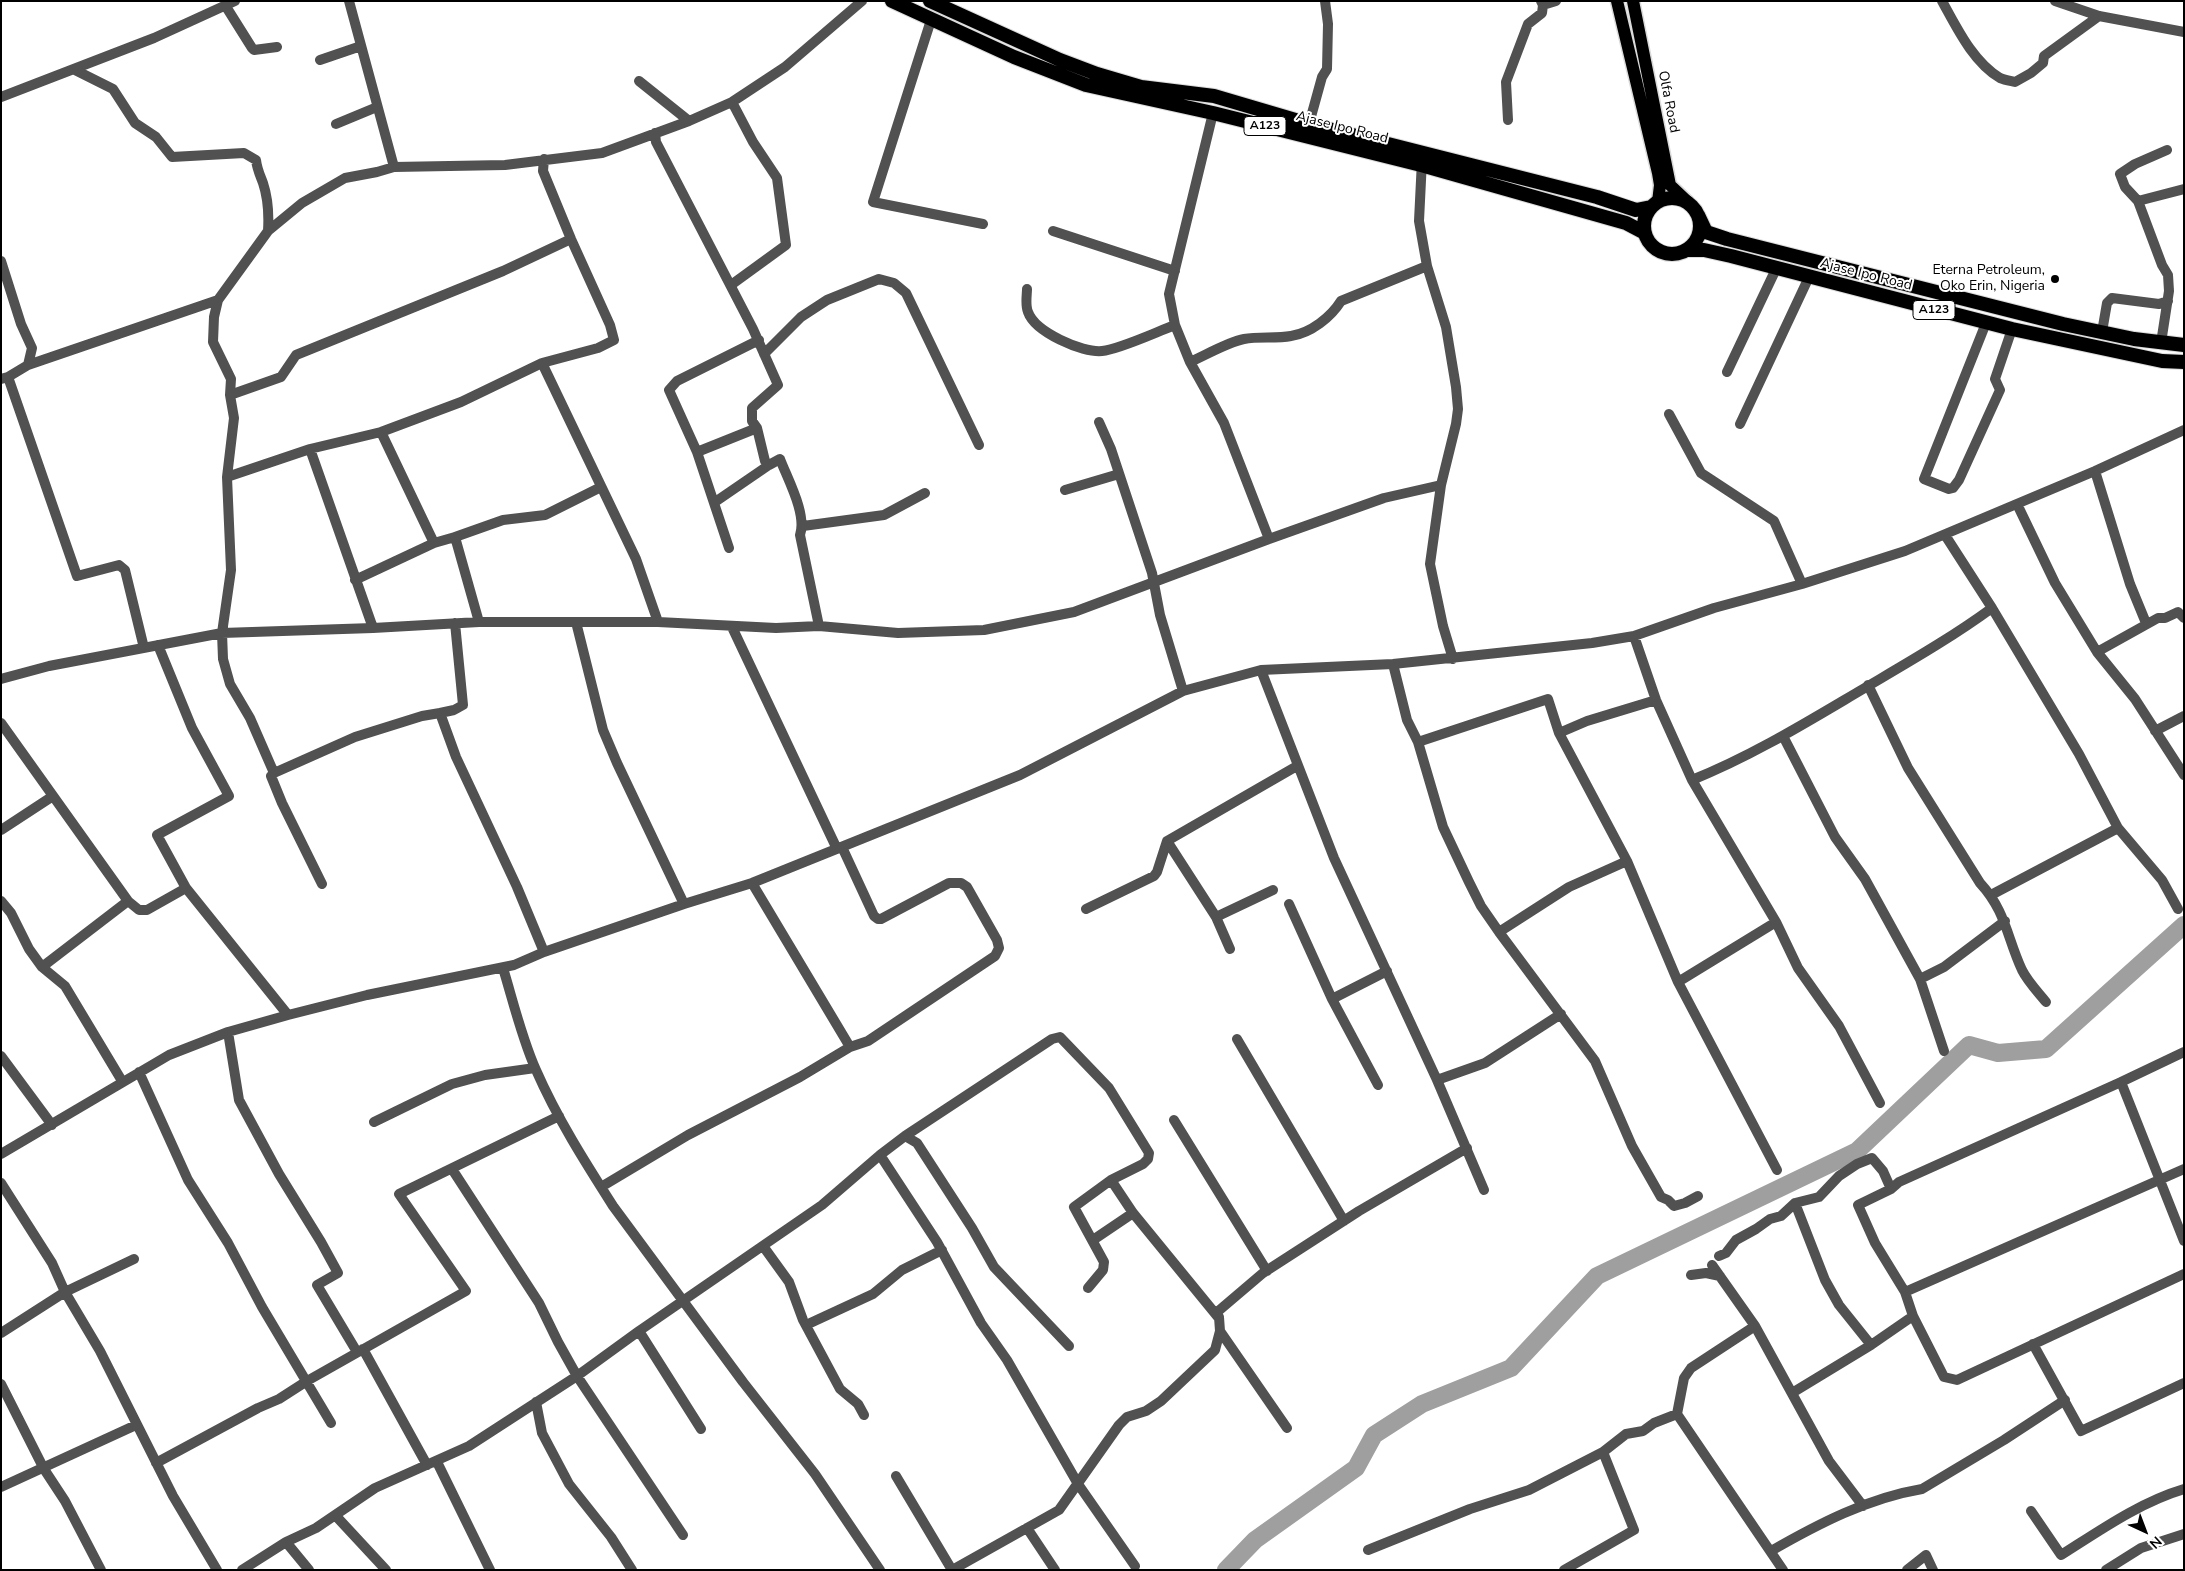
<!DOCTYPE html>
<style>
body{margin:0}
#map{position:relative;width:2185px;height:1571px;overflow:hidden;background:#fff;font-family:"Nunito Sans",sans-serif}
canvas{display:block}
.frame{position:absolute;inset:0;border:2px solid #000;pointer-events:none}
.north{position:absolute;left:2120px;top:1506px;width:50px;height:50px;-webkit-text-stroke:4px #fff;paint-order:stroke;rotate:137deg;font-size:14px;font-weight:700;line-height:20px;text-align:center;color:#000}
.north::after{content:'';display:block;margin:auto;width:18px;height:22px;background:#000;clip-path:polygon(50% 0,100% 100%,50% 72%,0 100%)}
</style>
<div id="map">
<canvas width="2185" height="1571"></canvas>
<div class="frame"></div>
<div class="north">N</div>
</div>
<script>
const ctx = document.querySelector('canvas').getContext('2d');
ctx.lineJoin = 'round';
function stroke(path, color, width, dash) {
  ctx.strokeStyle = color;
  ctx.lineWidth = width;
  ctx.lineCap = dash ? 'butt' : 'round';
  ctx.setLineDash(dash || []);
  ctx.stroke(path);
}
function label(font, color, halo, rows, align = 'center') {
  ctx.font = font + ' "Nunito Sans",sans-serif';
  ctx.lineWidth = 4;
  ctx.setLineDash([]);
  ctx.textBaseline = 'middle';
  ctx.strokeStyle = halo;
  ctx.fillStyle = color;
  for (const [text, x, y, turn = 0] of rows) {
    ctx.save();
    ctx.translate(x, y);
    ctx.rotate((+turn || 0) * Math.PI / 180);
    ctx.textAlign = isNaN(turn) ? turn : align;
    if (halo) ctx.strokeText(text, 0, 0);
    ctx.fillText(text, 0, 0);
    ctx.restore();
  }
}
stroke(new Path2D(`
 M 1226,1570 L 1255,1540 L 1356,1468 L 1374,1435 L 1422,1404 L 1511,1368 L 1597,1276 L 1857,1151 L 1969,1045 L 1998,1053 L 2046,1049 L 2184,925`), '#9f9f9f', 18);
const major = new Path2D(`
 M 1617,1 L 1658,173 L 1660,185 L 1658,202
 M 1633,1 L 1670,185 L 1688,202`);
const highway = new Path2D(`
 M 892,1 L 1014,57 L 1086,85 L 1213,113 L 1421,165 L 1626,223 L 1645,233
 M 930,1 L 1060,60 L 1097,74 L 1141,87 L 1214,96 L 1309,124 L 1597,197 L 1636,210 L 1651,207
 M1644 226a28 28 0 1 1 56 0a28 28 0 1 1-56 0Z
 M 1698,215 L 1706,232 L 1727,239 L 2063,324 L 2134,339 L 2184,345
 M 1687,250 L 1704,250 L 1731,256 L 2012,329 L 2162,361 L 2184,362`);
stroke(major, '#dbdbdb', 15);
stroke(highway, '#dbdbdb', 16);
stroke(new Path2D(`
 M 349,1 L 394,167
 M 1942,1 C 1957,28 1973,62 2000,78 C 2005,80 2011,81 2015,82 L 2031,73 L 2043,63 L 2044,56 L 2099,16
 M 2055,1 L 2099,16 L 2184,32
 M 225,5 L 252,48 L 254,50 L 277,47
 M 1543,5 L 1556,1
 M 931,20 L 873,202 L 983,224
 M 320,60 L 361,46
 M 75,70 L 113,89 L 135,123 L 156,137 L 172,157 L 244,153 L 256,160 C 257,169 260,175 263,183 C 268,198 269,215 268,231
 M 639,81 L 689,121
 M 1,97 L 154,38 L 235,1
 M 1213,113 L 1169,294 L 1175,325 L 1190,362 L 1224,423 L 1269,539
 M 1508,120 L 1506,82 L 1528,24 L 1542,13 L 1543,5 L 1541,1
 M 336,124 L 377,107
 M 1309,124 L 1322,77 L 1327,69 L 1328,24 L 1325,1
 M 655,133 L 656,142 L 753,329 L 778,385 L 752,408 L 752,421 L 757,428 L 765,461 L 769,465 L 780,459 C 788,480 807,514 800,535 L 819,626
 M 1422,160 L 1419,221 L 1427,266 L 1446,327 L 1456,387 L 1458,409 L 1456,424 L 1441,485 L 1430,564 L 1443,626 L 1453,659
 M 2138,201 L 2184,189
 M 1053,231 L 1175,271
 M 1,261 L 21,324 L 32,348 L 28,365
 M 731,285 L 786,245 L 777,178 L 753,142 L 732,102
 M 1027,289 C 1027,295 1025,305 1028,312 C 1035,332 1082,353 1102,351 C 1120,349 1156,332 1175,325
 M 1986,323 L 1924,479 L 1949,489 L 1953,488 L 1959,480 L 2000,390 L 1995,379 L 2012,329
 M 2102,332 L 2107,303 L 2112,298 L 2159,304 L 2168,301
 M 2161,343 L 2169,291 L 2168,275 L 2162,265 L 2138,201 L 2125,187 L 2120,174 L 2135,164 L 2167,150
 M 764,354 L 801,317 L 827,300 L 879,279 L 894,283 L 906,293 L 979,445
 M 1190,362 C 1206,355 1228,342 1244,339 C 1259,336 1276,339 1291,336 C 1311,333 1331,317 1341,301 L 1427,266
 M 542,363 L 636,559 L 658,622
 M 1727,372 L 1776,269
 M 8,377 L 77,576 L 119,565 L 125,570 L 144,648
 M 1,379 L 8,377 L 28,365 L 218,300
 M 230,395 L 281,377 L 296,355 L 503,271 L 571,239
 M 1669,414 L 1701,473 L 1774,521 L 1802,584
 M 1099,422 L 1111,449 L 1152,573 L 1160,615 L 1183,691
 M 1740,424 L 1809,277
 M 381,432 L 434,543
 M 310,449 L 373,628
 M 697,452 L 757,428
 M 2095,471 L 2130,584 L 2146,623
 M 227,477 L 310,449 L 381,432 L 461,402 L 542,363 L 598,348 L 614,340 L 610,325 L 571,239 L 543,171 L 544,159
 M 1065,490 L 1119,474
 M 715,502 L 769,465
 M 2017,504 L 2055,583 L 2097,652 L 2135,699 L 2184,775
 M 803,526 L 884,515 L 925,493
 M 1945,535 L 1992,608 L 2079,754 L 2118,828 L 2162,880 L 2178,909
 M 729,548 L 697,452 L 669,390 L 677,381 L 759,340
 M 355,580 L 434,543 L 455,537
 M 479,622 L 455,537 L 503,520 L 545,515 L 601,487
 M 576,622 L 603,730 L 617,763 L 684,904
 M 455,623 L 463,705 L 454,710 L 440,713 L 456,757 L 517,887 L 544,952
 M 732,627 L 837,849
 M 1634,636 L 1656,700 L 1692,780 L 1776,922 L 1798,968 L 1839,1026 L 1880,1103
 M 158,645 L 192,728 L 229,796 L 157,835 L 186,888 L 288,1015
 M 2097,652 L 2158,618 L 2165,618 L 2178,612 L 2184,618
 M 1393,664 L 1407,720 L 1418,742 L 1443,827 L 1469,882 L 1481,906 L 1499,932 L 1595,1061 L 1632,1146 L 1661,1197 L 1668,1200 L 1674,1206 L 1685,1203 L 1698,1196
 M 1261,670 L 1334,858 L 1437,1080 L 1484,1190
 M 1,679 L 49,666 L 222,633 L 373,628 L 479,622 L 658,622 L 776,628 L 819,626 L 898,633 L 984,630 L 1074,612 L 1269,539 L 1384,498 L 1441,485
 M 1868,685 L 1908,768 L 1980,883 C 2006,911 2007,938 2022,970 C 2028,982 2038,992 2046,1002
 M 1,723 L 128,901
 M 2155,731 L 2184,716
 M 1559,733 L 1587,721 L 1656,700
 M 1783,736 L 1835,837 L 1865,879 L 1920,979 L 1944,1051
 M 1418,742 L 1548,699 L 1559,733 L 1627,861 L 1678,982 L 1777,1170
 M 274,773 L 355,737 L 422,716 L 440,713
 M 1692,780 C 1752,756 1807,722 1863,689 C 1907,663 1951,638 1992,608
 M 1,830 L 53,796
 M 1167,841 L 1216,917 L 1273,890
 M 752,883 L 850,1047
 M 322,884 L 282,803 L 271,776 L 274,773 L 250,718 L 230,684 L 223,659 L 222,633 L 231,570 L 227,477 L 234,418 L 230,395 L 231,379 L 213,342 L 214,317 L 218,300 L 268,231 L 302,203 L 345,178 L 377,172 L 394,167 L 505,165 L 602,153 L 689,121 L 732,102 L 785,67 L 862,1
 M 1991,895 L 2118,828
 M 1,901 L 11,913 L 29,949 L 42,967 L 65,986 L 122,1081
 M 1289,904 L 1332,999 L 1378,1085
 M 1086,909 L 1154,876 L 1157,872 L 1167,841 L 1297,766
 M 1216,917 L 1230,949
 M 1499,932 L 1569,887 L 1627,861
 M 42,967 L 128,901 L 139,910 L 147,910 L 186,888
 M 503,968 C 513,1001 522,1039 536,1070 C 557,1118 585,1162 613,1206 L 743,1382 L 815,1474 L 880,1570
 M 1920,979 L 1944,967 L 2005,921
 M 1678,982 L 1776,922
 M 1332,999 L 1387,971
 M 228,1032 L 239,1100 L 279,1174 L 321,1242 L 338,1273 L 317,1285 L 357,1352
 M 1237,1039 L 1344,1221
 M 1,1056 L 52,1125
 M 139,1072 L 188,1180 L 228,1243 L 262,1307 L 331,1423
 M 1437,1080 L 1485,1063 L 1561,1014
 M 2121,1082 L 2184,1052
 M 1174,1120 L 1267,1271
 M 374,1122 L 452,1084 L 485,1075 L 535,1068
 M 905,1136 L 917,1143 L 972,1228 L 994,1267 L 1069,1346
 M 1,1154 L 169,1055 L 228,1032 L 288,1015 L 367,995 L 514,965 L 544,952 L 684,904 L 752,883 L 1020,775 L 1183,691 L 1261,670 L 1393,664 L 1592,643 L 1634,636 L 1714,608 L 1802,584 L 1905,551 L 2095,471 L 2184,430
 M 880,1155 L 937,1242 L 981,1323 L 1007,1360 L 1078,1484 L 1135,1566
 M 452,1169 L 539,1303 L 558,1342 L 577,1376 L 683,1535
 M 1111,1180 L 1133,1213 L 1218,1317
 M 1,1183 L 52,1263 L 65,1292 L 100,1351 L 173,1496 L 217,1570
 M 601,1187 L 688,1135 L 800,1077 L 850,1047 L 868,1041 L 995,956 L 999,948 L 997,940 L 967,887 L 961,883 L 949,883 L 881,919 L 878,919 L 874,916 L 842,847
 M 1795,1203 L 1825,1280 L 1839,1305 L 1871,1345
 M 1093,1240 L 1133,1213
 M 2184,1241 L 2121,1082 L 1899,1182 L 1891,1189 L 1858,1205 L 1875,1243 L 1905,1292 L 1913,1316 L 1944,1377 L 1957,1380 L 2184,1274
 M 763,1246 L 789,1282 L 803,1320 L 840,1389 L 858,1404 L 864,1415
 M 1719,1256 L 1726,1253 L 1736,1240 L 1756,1229 L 1770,1219 L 1781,1216 L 1795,1203 L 1819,1197 L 1839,1176 L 1857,1164 L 1872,1158 L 1883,1171 L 1891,1189
 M 1712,1265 L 1755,1326 L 1829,1461 L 1863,1506
 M 1691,1275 L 1706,1273 L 1720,1276
 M 1905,1292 L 2184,1169
 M 806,1325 L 873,1294 L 902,1270 L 942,1250
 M 639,1331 L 701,1429
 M 1220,1331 L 1287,1428
 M 1,1333 L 65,1292 L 134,1259
 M 2033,1344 L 2081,1431 L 2184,1383
 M 363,1349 L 427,1465
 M 1,1384 L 44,1469 L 65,1501 L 101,1570
 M 1792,1393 L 1871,1345 L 1913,1316
 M 536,1402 L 542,1433 L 569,1484 L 611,1537 L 632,1570
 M 1677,1414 L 1684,1378 L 1691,1368 L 1755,1326
 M 437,1462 L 490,1570
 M 156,1463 L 258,1408 L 279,1399 L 307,1381 L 466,1291 L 399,1194 L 559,1116
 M 896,1476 L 952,1570
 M 1,1487 L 136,1425
 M 2031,1511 L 2061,1555 C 2099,1531 2140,1502 2184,1489
 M 335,1515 L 386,1570
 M 1027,1528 L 1055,1570
 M 286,1542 L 309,1570
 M 1368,1550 L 1470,1509 L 1529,1490 L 1603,1452 L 1626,1434 L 1643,1431 L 1654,1423 L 1677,1414 L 1783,1570
 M 1771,1551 C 1818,1524 1868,1498 1922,1489 L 2004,1440 L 2065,1400
 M 242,1570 L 286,1542 L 316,1528 L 375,1488 L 469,1446 L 577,1376 L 639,1331 L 822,1205 L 880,1155 L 905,1136 L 1052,1039 L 1060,1037 L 1109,1088 L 1149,1153 L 1148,1159 L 1143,1164 L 1111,1180 L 1074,1207 L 1104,1262 L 1103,1270 L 1088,1288
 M 952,1570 L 1059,1510 L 1119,1425 L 1127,1417 L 1146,1411 L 1161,1401 L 1215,1350 L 1220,1331 L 1219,1317 L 1216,1313 L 1263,1273 L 1359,1211 L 1467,1148
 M 1564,1570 L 1634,1530 L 1603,1452
 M 1907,1570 L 1926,1555 L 1933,1570
 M 2106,1570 L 2141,1548 L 2184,1534`), '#515151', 10);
stroke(major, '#000', 12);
stroke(highway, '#000', 14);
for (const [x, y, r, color] of [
 [2055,279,5,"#000"]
]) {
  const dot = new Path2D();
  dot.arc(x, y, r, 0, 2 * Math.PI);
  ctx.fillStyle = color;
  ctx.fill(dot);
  stroke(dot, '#fff', 2);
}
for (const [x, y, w] of [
 [1265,126,42],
 [1934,310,42]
]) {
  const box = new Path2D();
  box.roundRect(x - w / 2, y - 9.5, w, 19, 4);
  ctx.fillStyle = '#fff';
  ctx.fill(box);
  stroke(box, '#000', 1);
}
label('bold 12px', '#000', null, [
 ["A123",1265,126],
 ["A123",1934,310]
]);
label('14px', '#000', '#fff', [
 ["Olfa Road",1668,102,79],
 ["Ajase Ipo Road",1342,128,14],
 ["Ajase Ipo Road",1866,275,14]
]);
label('14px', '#000', '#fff', [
 ["Eterna Petroleum,",2045,271],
 ["Oko Erin, Nigeria",2045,287]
], 'right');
</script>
